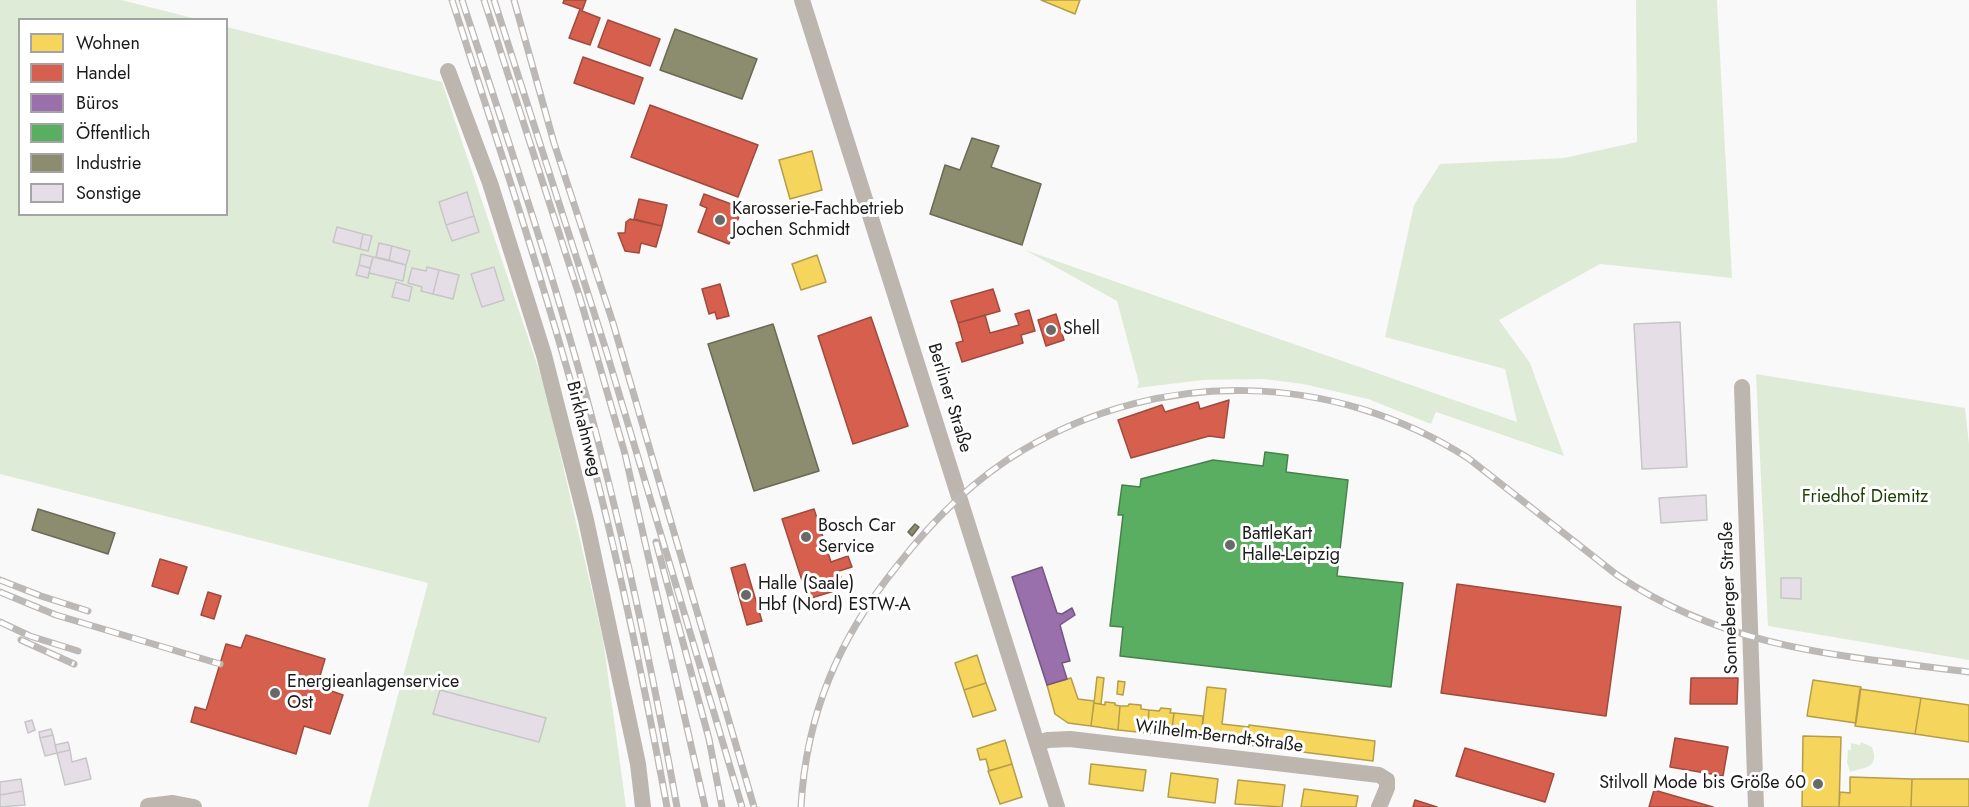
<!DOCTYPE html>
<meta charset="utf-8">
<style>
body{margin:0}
#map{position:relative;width:1969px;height:807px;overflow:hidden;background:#faf9fa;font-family:Jost,sans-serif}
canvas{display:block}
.legend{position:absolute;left:18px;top:18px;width:210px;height:198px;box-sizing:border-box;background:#fff;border:2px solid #a4a4a4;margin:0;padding:8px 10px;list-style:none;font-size:18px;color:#1c1b1c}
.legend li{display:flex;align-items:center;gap:12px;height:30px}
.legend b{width:30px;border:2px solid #a4a4a4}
</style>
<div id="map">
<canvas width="1969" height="807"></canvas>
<ul class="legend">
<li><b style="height:16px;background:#f6d55c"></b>Wohnen</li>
<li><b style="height:16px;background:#d6604d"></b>Handel</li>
<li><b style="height:16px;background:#9970ab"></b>Büros</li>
<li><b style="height:16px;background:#5aae61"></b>Öffentlich</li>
<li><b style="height:16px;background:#8c8c6e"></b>Industrie</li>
<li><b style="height:16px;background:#e6dee6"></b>Sonstige</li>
</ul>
</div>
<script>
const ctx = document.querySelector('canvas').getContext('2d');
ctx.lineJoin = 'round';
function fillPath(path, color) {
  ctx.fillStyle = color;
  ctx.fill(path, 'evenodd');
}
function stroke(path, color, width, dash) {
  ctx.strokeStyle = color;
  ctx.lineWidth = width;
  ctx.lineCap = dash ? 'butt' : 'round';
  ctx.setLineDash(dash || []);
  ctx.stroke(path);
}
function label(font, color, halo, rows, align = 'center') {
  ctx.font = font + ' Jost,sans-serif';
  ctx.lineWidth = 6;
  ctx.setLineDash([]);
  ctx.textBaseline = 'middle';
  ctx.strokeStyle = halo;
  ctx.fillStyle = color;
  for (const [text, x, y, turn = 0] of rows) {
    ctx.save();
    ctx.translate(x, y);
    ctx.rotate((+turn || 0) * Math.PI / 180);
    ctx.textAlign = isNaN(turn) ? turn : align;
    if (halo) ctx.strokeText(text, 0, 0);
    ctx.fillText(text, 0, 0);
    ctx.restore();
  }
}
fillPath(new Path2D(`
 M 0,0 L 121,0 L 197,19 L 20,20 L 20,214 L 226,214 L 227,27 L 442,82 L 545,388 L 603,639 L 626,807 L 368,807 L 428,583 L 0,474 Z
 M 1636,0 L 1717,0 L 1732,278 L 1600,264 L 1499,320 L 1530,363 L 1564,456 L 1436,412 L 1431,424 L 1368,399 L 1303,384 L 1263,379 L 1203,380 L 1137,388 L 1139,383 L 1117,301 L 1025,250 L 1517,422 L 1505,369 L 1385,337 L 1414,205 L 1440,164 L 1564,158 L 1637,142 Z
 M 1756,374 L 1965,408 L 1969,444 L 1969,660 L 1768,626 Z
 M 1861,742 L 1872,747 C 1880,769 1864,767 1850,772 L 1847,762 L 1848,750 L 1851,750 L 1851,743 L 1860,745 Z`), '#deecd7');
const homes = new Path2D(`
 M 1041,0 L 1080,0 L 1075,14 Z
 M 812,151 L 822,190 L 790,199 L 779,160 Z
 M 817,255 L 826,282 L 801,290 L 792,264 Z
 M 977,655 L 986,683 L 964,690 L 955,663 Z
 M 1097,677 L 1104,678 L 1101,704 L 1094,703 Z
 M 1071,678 L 1078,699 L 1094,701 L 1091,726 L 1068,723 L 1055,714 L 1047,685 Z
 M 1813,680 L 1861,687 L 1856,723 L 1807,716 Z
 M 1118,681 L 1125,682 L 1123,695 L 1117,694 Z
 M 986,683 L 996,710 L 973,717 L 964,690 Z
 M 1207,687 L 1226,689 L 1222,724 L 1249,727 L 1249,725 L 1375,741 L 1373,761 L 1201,739 Z
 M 1860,689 L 1921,698 L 1915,734 L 1855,726 Z
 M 1921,698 L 1969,705 L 1969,742 L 1915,734 Z
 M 1105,702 L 1115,703 L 1115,705 L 1120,706 L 1118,730 L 1091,726 L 1094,703 L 1105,705 Z
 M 1129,704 L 1141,705 L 1141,709 L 1149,710 L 1147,733 L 1118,730 L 1120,706 L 1128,706 Z
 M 1161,708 L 1171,709 L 1170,713 L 1174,713 L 1171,736 L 1147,733 L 1149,710 L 1159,711 Z
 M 1174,713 L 1203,716 L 1201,739 L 1171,736 Z
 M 1803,736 L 1841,737 L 1839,807 L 1802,807 Z
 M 1005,740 L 1012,764 L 989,771 L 986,759 L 980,760 L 977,749 Z
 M 1012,764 L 1022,797 L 1000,804 L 988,771 Z
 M 1091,764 L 1146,770 L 1143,791 L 1089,784 Z
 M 1171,773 L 1218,779 L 1215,803 L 1168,797 Z
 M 1850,777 L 1912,779 L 1911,807 L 1839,807 L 1840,792 L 1850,793 Z
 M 1912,779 L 1969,779 L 1969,807 L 1911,807 Z
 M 1238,780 L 1285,785 L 1282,807 L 1235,804 Z
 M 1304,789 L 1358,796 L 1356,807 L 1301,807 Z`);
fillPath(homes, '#f6d55c');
stroke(homes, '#b59d49', 1.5);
const shops = new Path2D(`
 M 564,0 L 586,0 L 582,11 L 600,18 L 590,45 L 569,38 L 580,9 L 563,3 Z
 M 608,20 L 660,39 L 650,66 L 598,47 Z
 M 583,57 L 643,78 L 634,104 L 574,83 Z
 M 650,105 L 758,145 L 738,197 L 631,157 Z
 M 704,194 L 742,208 L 729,244 L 698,232 L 707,208 L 700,205 Z
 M 639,199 L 667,205 L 662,226 L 634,219 Z
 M 630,219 L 662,226 L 656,247 L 641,243 L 639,253 L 625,251 L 618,233 L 625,233 L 626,222 Z
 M 720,284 L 729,316 L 717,319 L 715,312 L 709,314 L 702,289 Z
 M 993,289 L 1000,311 L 958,323 L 951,301 Z
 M 1029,310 L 1035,331 L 1021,335 L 1023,343 L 962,362 L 956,343 L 963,341 L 958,323 L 985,315 L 990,333 L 1019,325 L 1015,314 Z
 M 1056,314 L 1064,340 L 1046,346 L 1038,320 Z
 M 871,317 L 908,426 L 853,444 L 818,336 Z
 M 1229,400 L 1224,438 L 1209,436 L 1131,458 L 1118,420 L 1162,405 L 1165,412 L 1198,402 L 1200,409 Z
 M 814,509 L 831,562 L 848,556 L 852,567 L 839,571 L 844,588 L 808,599 L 782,519 Z
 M 160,559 L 187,567 L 178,594 L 152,586 Z
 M 745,564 L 762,621 L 747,625 L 731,568 Z
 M 1457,584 L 1621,607 L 1606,716 L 1441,693 Z
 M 208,592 L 221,596 L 214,619 L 201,615 Z
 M 246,635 L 325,659 L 317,686 L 343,695 L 330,734 L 304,726 L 296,754 L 191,722 L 195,707 L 206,710 L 226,644 L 241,648 Z
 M 1691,678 L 1738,678 L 1737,704 L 1690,704 Z
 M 1675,738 L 1728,747 L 1723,776 L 1670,767 Z
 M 1465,748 L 1554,774 L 1545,802 L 1456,776 Z
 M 1654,790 L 1713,807 L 1649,807 Z
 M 1415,800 L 1437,807 L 1413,807 Z`);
fillPath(shops, '#d6604d');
stroke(shops, '#9e4b3e', 1.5);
const offices = new Path2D(`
 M 1042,567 L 1057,613 L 1062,614 L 1072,608 L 1075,615 L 1060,625 L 1070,661 L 1062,663 L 1067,679 L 1047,685 L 1012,577 Z`);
fillPath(offices, '#9970ab');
stroke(offices, '#745680', 1.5);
const public = new Path2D(`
 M 1265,452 L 1288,455 L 1286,472 L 1348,480 L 1337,576 L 1403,583 L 1391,687 L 1120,656 L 1123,627 L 1110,626 L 1123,515 L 1118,515 L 1122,485 L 1140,487 L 1141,479 L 1213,460 L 1263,466 Z`);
fillPath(public, '#5aae61');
stroke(public, '#47824c', 1.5);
const industry = new Path2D(`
 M 675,29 L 757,59 L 742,99 L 660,70 Z
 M 972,138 L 999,146 L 991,167 L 1041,184 L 1022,245 L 930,214 L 945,165 L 960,170 Z
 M 773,324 L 819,471 L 754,491 L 708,344 Z
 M 38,509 L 115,533 L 108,554 L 32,530 Z
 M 915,524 L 919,527 L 912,536 L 908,532 Z`);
fillPath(industry, '#8c8c6e');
stroke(industry, '#6a6a55', 1.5);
const building = new Path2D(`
 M 467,192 L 474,216 L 446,225 L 439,202 Z
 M 474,216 L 479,232 L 452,241 L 446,225 Z
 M 337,227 L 363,234 L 360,249 L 333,242 Z
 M 363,234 L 372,236 L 368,251 L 360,249 Z
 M 379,243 L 392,246 L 389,260 L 376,257 Z
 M 392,246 L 410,251 L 406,265 L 389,260 Z
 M 361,254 L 373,257 L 370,268 L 359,265 Z
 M 373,257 L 406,265 L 403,281 L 369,273 Z
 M 359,265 L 370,268 L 368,278 L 356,275 Z
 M 427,267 L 439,270 L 433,294 L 421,291 L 422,287 L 408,283 L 412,268 L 426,271 Z
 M 494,267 L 504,300 L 482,307 L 471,274 Z
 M 439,270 L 459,275 L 453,299 L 433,294 Z
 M 396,282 L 412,287 L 409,301 L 392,297 Z
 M 1680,322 L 1687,467 L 1642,469 L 1634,324 Z
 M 1706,495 L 1707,520 L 1661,523 L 1659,498 Z
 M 1781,578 L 1801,578 L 1801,599 L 1781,598 Z
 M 440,690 L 546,718 L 539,742 L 433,714 Z
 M 32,720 L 35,730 L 28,733 L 25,722 Z
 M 51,729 L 53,735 L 40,738 L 39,732 Z
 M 53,735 L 57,753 L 45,756 L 40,738 Z
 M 68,742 L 70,750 L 57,753 L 55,745 Z
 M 70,750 L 72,762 L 86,758 L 91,779 L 65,785 L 57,753 Z
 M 21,779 L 23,791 L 0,795 L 0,782 Z
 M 23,791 L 25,805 L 0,807 L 0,795 Z`);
fillPath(building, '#e6dee6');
stroke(building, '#c7c6c7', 1.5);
stroke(new Path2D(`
 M 802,0 L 1057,807
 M 448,71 L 490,183 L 544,355 L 586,520 L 638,764 L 643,807
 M 1742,387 L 1756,807
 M 1038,743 L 1048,740 L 1070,739 L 1379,775 L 1387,780 L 1387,788 L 1379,807
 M 148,806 L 173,803 L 194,807`), '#bdb6ae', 16);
const rail = new Path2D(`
 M 452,0 C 495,134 539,268 577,404 C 614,536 642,672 667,807
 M 462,0 C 496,104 531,207 562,312 C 611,474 647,640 677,807
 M 484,0 L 580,298 L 625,454 L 705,807
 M 494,0 L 606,350 L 742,807
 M 514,0 L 554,143 L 613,323 L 754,807
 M 656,542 L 709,739 L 722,807
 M 0,580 L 41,596 L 88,611
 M 0,592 L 56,615 L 220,664
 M 0,622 L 30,636 L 78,651
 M 21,640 L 74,664
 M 801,807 C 806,714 839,638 897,566 C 932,521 974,479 1023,450 C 1162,367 1333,372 1468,458 L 1617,575 C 1726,649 1842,656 1969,672`);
stroke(rail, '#bcb8b6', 7);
stroke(rail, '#fff', 4.5, [14]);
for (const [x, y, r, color] of [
 [720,220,6,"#6a696a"],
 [1051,330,6,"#6a696a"],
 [806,537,6,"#6a696a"],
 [1230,545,6,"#6a696a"],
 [746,595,6,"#6a696a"],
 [275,693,6,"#6a696a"],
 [1818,784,6,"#6a696a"]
]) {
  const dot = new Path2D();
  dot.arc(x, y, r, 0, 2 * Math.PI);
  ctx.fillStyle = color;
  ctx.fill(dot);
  stroke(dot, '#fff', 2);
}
label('18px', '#1c1b1c', '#fff', [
 ["Karosserie-Fachbetrieb",732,210],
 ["Jochen Schmidt",732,231],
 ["Shell",1063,330],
 ["Bosch Car",818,527],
 ["Service",818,548],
 ["BattleKart",1242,535],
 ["Halle-Leipzig",1242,556],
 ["Halle (Saale)",758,585],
 ["Hbf (Nord) ESTW-A",758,606],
 ["Energieanlagenservice",287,683],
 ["Ost",287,704],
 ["Stilvoll Mode bis Größe 60",1806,784,"right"]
], 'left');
label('18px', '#1c1b1c', '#fff', [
 ["Berliner Straße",949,398,73],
 ["Birkhahnweg",583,429,76],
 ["Sonneberger Straße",1730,598,-92],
 ["Wilhelm-Berndt-Straße",1219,737,7]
]);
label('18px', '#1c3e01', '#fff', [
 ["Friedhof Diemitz",1865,498]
]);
</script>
